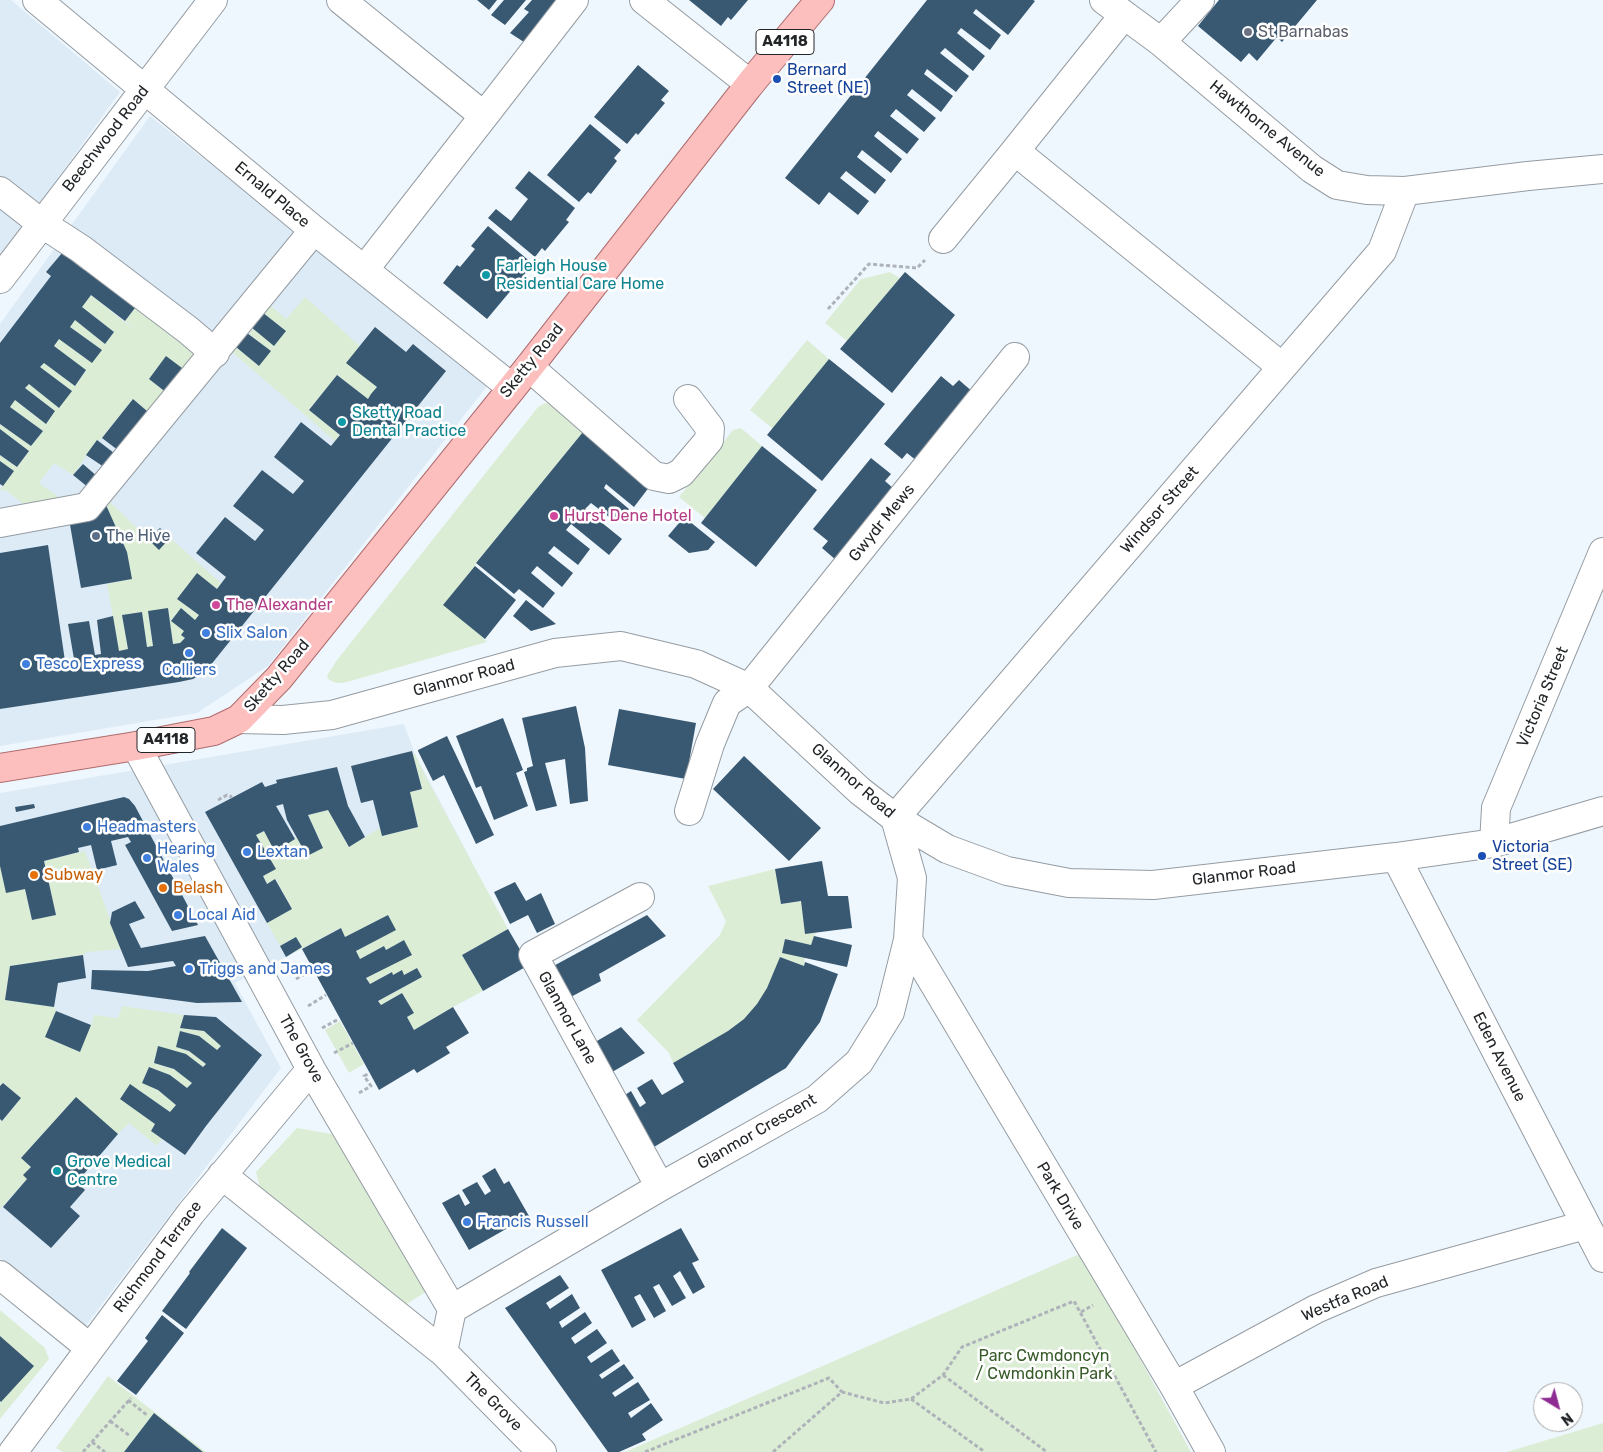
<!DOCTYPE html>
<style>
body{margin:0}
#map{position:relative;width:1603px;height:1452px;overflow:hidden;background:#eff7fe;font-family:Rubik,sans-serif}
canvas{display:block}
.north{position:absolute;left:1533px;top:1382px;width:50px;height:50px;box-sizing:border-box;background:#fff;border:1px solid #a7a8a9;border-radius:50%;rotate:143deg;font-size:14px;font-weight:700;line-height:20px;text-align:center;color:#232628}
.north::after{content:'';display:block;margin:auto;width:18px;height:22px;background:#8f2c93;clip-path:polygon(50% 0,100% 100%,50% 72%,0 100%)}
</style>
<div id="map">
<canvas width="1603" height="1452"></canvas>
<div class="north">N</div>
</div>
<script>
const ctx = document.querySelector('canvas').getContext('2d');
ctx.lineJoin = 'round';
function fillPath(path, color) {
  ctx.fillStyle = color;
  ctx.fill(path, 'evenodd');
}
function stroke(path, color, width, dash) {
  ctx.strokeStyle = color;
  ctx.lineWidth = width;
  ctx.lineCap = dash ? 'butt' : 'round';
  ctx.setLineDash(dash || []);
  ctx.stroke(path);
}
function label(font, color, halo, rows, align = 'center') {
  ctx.font = font + ' Rubik,sans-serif';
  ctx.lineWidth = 5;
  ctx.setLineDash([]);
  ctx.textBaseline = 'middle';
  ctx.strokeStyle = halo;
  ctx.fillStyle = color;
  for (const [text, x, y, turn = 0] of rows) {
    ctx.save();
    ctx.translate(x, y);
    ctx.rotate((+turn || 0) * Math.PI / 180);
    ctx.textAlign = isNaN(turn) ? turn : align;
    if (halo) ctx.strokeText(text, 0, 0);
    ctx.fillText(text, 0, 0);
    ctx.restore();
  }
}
fillPath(new Path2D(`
 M 0,0 L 11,0 L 120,92 L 0,258 Z
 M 150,116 L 488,385 L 268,666 L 197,713 L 0,746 L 0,324 Z
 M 404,724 L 415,754 L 472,862 L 235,983 L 281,1068 L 84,1328 L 0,1258 L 0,793 Z`), '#ddebf7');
fillPath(new Path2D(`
 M 890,272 L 900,278 L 847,341 L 825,323 L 861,279 Z
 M 91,295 L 133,329 L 125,321 L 138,304 L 201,353 L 190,374 L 149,379 L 172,397 L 154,417 L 133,399 L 102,438 C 89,445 83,464 73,475 L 54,463 L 39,483 L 63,500 L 32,511 L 7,491 L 0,490 L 13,471 L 0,461 L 0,455 L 17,467 L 29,451 L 0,429 L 0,424 L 31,446 L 43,431 L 10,407 L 15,400 L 46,424 L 55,411 L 25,388 L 29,384 L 72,391 L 40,367 L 44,363 L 75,386 L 86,371 L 54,346 L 59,339 L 92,363 L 101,349 L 70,327 L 75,320 L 105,344 L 114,332 L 82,307 Z
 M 305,297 L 360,346 L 347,363 L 377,387 L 368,399 L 337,375 L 309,410 L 340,435 L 335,441 L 232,352 L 236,347 L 258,365 L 270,351 L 249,334 L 253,329 L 274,345 L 262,312 L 269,304 L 286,319 Z
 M 807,340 L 829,359 L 773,429 L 750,410 Z
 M 545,403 L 553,405 L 583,432 L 476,563 L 475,566 L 484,639 L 487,642 L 347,682 C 339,684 333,683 327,678 L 328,674 L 337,660 L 538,407 Z
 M 741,428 L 762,446 L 705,518 L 679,497 L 733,430 Z
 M 109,501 L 159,549 L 170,538 L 221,583 L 217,589 L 197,574 L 177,599 L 199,615 L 195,620 L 181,609 L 171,620 L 184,631 L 181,635 L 185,638 L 180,643 L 173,644 L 168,608 L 148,612 L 153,646 L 147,647 L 142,612 L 122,615 L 128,649 L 119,651 L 107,584 L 131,579 L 127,552 L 106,505 Z
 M 413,754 L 415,754 L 427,779 L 508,929 L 462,955 L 483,991 L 453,1007 L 414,1030 L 407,1017 L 414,1013 L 402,993 L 381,1005 L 378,1001 L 422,977 L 417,968 L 404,975 L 402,971 L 393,975 L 391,972 L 370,984 L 366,978 L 411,954 L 404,940 L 386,950 L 384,946 L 360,959 L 356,951 L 395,930 L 388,915 L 345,937 L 340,928 L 286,957 L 302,947 L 296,937 L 280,946 L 267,923 L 292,909 L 276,879 L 267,884 L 263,876 L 275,869 L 256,835 L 264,831 L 276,851 L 297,838 L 307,856 L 323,847 L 308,815 L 328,810 L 349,847 L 380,828 L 383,836 L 418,827 L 410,792 L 422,789 Z
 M 85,851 L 121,949 L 87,952 L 83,955 L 10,966 L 5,1000 L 54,1007 L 56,1011 L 45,1037 L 80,1052 L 91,1025 L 94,1015 L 118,1018 L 122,1006 L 184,1015 L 180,1028 L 204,1031 L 221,1046 L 217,1050 L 199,1036 L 180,1031 L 176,1047 L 189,1051 L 206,1064 L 203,1067 L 186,1054 L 158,1047 L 154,1063 L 174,1069 L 192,1083 L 187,1088 L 170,1075 L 149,1067 L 142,1083 L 158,1090 L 176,1105 L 170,1112 L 130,1084 L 120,1098 L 155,1124 L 151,1131 L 162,1139 L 157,1146 L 129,1123 L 118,1134 L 75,1098 L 21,1158 L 31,1167 L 24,1175 L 27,1179 L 0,1209 L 0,1119 L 3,1121 L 21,1098 L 3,1083 L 0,1086 L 0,866 L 25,889 L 32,920 L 56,914 L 44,861 Z
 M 775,869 L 781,904 L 801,901 L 805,933 L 816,933 L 811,945 L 785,939 L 805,958 L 804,966 L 780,957 C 772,979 762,1004 743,1020 C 723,1037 695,1049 673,1063 L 669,1053 L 637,1020 L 720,935 L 726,921 L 708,886 Z
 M 340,1021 L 364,1064 L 349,1073 L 325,1030 Z
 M 297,1128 L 332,1134 L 427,1291 L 399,1309 L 262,1197 L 256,1172 Z
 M 1082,1253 L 1191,1452 L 625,1452 Z
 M 0,1310 L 45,1348 L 49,1359 L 0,1419 L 0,1401 L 1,1402 L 33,1366 L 0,1336 Z
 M 108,1376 L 206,1452 L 203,1452 L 154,1413 L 124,1452 L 63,1452 L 56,1448 Z
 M 1603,1423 L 1603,1452 L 1507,1452 Z`), '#dcedd6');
fillPath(new Path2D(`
 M 477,0 L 497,0 L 489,10 Z
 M 504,0 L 526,0 L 505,25 L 491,15 Z
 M 532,0 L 563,0 L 527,44 L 510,33 L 529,12 L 524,9 Z
 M 689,0 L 748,0 L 731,20 L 728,17 L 721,26 Z
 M 927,0 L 1033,0 L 1035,1 L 1008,35 L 976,9 L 973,13 L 1001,35 L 990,50 L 961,28 L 957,33 L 985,56 L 973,71 L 945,48 L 940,53 L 969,76 L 956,92 L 927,69 L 924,74 L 953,96 L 941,112 L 912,89 L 907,95 L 936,118 L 924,132 L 896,109 L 890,116 L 919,139 L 907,154 L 878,131 L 874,136 L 902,159 L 891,173 L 862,150 L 857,157 L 886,180 L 875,194 L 846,171 L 840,178 L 869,201 L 858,215 L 829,192 L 819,205 L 785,178 Z
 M 1219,0 L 1317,0 L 1282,42 L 1277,37 L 1257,61 L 1249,53 L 1241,62 L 1198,26 Z
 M 638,65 L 669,91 L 661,100 L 665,103 L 638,135 L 636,133 L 627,144 L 594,117 Z
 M 590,124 L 621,150 L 614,158 L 617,161 L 591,194 L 588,192 L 579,202 L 547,175 Z
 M 529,171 L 575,208 L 566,220 L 569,222 L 545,251 L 542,248 L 535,257 L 488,218 L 496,209 L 511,221 L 528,199 L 515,188 Z
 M 488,226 L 533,264 L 487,319 L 443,283 L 457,265 L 460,267 L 475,249 L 471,246 Z
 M 62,253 L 84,270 L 88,265 L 138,304 L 125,321 L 91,295 L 82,307 L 114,332 L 105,344 L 75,320 L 70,327 L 102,350 L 92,363 L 59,339 L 54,346 L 86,370 L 75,386 L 44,363 L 40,367 L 72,391 L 59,408 L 29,384 L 25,388 L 55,411 L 46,424 L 15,400 L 10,407 L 43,431 L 31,446 L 0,424 L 0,343 L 51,276 L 46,272 Z
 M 905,272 L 955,315 L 892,393 L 840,349 Z
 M 262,312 L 286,331 L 274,346 L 251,327 Z
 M 375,327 L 406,352 L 413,344 L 446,371 L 206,671 L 193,679 L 179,682 L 0,709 L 0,553 L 48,545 L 65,661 L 74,659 L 68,624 L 89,621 L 95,655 L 101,654 L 97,620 L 113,616 L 119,651 L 128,649 L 122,615 L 142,612 L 147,647 L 153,646 L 148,611 L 168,608 L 173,644 L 180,643 L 185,638 L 181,635 L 184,631 L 171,621 L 181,608 L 195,620 L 199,615 L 177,599 L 197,573 L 217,589 L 226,577 L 196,553 L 225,517 L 255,541 L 264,530 L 233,506 L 262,470 L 293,494 L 299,487 L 304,481 L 274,457 L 301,422 L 331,446 L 340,435 L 309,410 L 337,375 L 368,399 L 371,394 L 377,387 L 346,363 Z
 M 247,333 L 271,351 L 259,366 L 236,347 Z
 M 166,356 L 190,374 L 172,397 L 149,379 Z
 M 829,359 L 885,404 L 822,481 L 767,435 Z
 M 941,376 L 953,386 L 959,380 L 974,393 L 917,461 L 907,453 L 902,459 L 884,444 Z
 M 133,399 L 154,417 L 123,454 L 102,438 Z
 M 0,429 L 29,451 L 17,467 L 0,455 Z
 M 583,432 L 650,486 L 634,507 L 606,484 L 604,488 L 629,509 L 617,523 L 591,503 L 585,509 L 622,539 L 609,555 L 571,524 L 566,530 L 590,549 L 578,565 L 554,546 L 548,553 L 573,573 L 562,587 L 537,566 L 531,573 L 555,593 L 543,608 L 519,589 L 514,594 L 476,563 Z
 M 97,440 L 114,453 L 104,467 L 86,455 Z
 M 762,446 L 817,490 L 756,567 L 701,523 Z
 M 871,458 L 891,474 L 885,481 L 894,489 L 836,560 L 822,548 L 828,541 L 813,529 Z
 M 0,461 L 14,471 L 3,486 L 0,484 Z
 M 83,464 L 98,477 L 89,488 L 73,475 Z
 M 106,505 L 127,552 L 132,579 L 81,588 L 69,519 L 98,514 Z
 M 684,517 L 715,542 L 708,550 L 689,553 L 668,536 Z
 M 160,528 L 170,538 L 159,550 L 148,539 Z
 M 475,566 L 516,600 L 485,639 L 443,605 Z
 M 526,600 L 556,624 L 531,631 L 513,616 Z
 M 576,706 L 585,748 L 588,801 L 570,804 L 565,759 L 545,763 L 557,806 L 536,811 L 524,772 L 527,771 L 527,768 L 533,766 L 522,718 Z
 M 619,709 L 696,723 L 686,779 L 608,765 Z
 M 503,718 L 523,770 L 516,773 L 528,806 L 494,820 L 481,786 L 476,788 L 456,736 Z
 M 447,736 L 494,835 L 476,844 L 444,775 L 433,781 L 418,751 L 418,750 Z
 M 412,751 L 422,789 L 410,792 L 418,827 L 382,836 L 373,800 L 361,803 L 351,766 Z
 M 744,756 L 821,828 L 789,861 L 713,789 Z
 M 337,767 L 348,806 L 365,837 L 349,847 L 328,810 L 308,815 L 323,848 L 307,856 L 287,820 L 283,804 L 276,806 L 295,839 L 275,852 L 264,831 L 256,835 L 276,869 L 263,876 L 267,884 L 275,879 L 292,909 L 267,923 L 205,812 L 262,782 L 265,787 L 277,783 L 276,780 Z
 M 124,797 L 129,799 L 135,806 L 198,925 L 172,931 L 125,845 L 131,842 L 128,837 L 111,841 L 117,865 L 97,870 L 91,845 L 78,848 L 79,852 L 44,861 L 56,915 L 32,920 L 25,889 L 6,893 L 0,866 L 0,826 Z
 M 34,804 L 35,808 L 16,812 L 15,807 Z
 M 822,861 L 828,896 L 848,896 L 852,928 L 805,934 L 801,901 L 781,904 L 775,869 Z
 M 515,882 L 526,901 L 541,893 L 555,924 L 537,933 L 528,915 L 510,924 L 494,892 Z
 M 135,901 L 145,918 L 129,924 L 141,948 L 205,936 L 242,1002 L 197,1003 L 91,989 L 92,970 L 148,971 L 176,966 L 173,961 L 128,967 L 110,923 L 112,912 Z
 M 388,915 L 396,930 L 356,951 L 360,959 L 384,946 L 386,950 L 404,940 L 412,955 L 366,978 L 370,984 L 392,972 L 393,975 L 402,970 L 404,975 L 417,968 L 422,977 L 378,1001 L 381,1005 L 402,993 L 414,1013 L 407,1017 L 414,1030 L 453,1007 L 469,1033 L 446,1047 L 450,1053 L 417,1073 L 414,1069 L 379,1090 L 302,949 L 341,928 L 345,937 Z
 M 647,915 L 666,936 L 599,974 L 601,981 L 565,1000 L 548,969 Z
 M 508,929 L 529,965 L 483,991 L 462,955 Z
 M 814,936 L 852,945 L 847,967 L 782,953 L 785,939 L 811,945 Z
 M 296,937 L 302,947 L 286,957 L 280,946 Z
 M 83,955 L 86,978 L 58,983 L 54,1007 L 5,1000 L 10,966 Z
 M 780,957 L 804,966 L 805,962 L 838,974 L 820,1022 L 786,1068 L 649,1150 L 619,1099 L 631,1091 L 640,1107 L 646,1103 L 637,1088 L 652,1079 L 662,1095 L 684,1082 L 673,1063 L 728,1031 L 744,1019 L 757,1004 L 767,988 Z
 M 56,1011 L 91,1025 L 80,1052 L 45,1037 Z
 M 184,1015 L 216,1017 L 262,1055 L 206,1126 L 185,1155 L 151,1131 L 155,1124 L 120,1099 L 130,1084 L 170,1112 L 176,1105 L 158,1090 L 142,1083 L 149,1067 L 170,1075 L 187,1088 L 192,1083 L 174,1069 L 154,1063 L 158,1046 L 186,1054 L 203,1067 L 206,1064 L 189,1051 L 176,1047 L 180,1031 L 199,1036 L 217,1050 L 221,1046 L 204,1031 L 180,1028 Z
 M 621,1027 L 645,1053 L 607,1075 L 590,1045 Z
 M 3,1083 L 21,1098 L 2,1121 L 0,1119 L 0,1086 Z
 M 76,1097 L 118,1134 L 77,1182 L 85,1190 L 70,1207 L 80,1216 L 51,1248 L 3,1207 L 27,1179 L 23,1175 L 31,1167 L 21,1158 Z
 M 495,1168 L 504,1184 L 509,1181 L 529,1216 L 469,1250 L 442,1203 L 459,1194 L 465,1206 L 470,1203 L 462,1190 L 477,1182 L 485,1195 L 491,1191 L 482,1176 Z
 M 222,1228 L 247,1248 L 186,1329 L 162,1311 L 190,1273 L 189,1272 Z
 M 681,1228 L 699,1260 L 692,1263 L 705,1287 L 693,1294 L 680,1271 L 673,1276 L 686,1298 L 672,1306 L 659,1284 L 653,1287 L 666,1311 L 654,1318 L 640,1294 L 634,1297 L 646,1320 L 632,1328 L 601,1270 Z
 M 560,1275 L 569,1288 L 546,1303 L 550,1309 L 572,1294 L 580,1308 L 559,1322 L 562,1328 L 585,1312 L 592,1323 L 571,1338 L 575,1344 L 597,1329 L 607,1343 L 587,1357 L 591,1363 L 612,1349 L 620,1361 L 599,1375 L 602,1379 L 624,1364 L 634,1378 L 612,1393 L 615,1397 L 638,1382 L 650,1400 L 628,1413 L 631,1418 L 651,1403 L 663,1420 L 642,1434 L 646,1440 L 619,1452 L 608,1452 L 505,1308 Z
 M 162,1315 L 184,1333 L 136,1395 L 117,1381 L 148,1341 L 145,1338 Z
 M 0,1336 L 34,1366 L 1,1402 L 0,1401 Z
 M 154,1413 L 203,1452 L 124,1452 Z`), '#395972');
const minor = new Path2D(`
 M 37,0 L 314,230 L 511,387
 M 341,0 L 484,116 L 364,270
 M 644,0 L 750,84
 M 1104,0 L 1161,42 L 1312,169 L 1337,185 L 1367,190 L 1405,191 L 1528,176 L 1603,169
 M 1124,15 L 1015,151 L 1282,367
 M 1161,42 L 1200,0
 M 484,116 L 574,0
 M 0,191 L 41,223 L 81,249 L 188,330 L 215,353
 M 943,239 L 1015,151
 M 0,279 L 213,0
 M 529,367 L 654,476 L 669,479 L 681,473 L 709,440 L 710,428 L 688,399
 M 0,523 L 87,507 L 314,230
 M 239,719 L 283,720 L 332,715 L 555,653 L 621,646 L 696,664 L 749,688 L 860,791 L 895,818 L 947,849 L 1007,871 L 1069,883 L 1153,885 L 1396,857 L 1494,843 L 1603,811
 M 136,746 L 311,1069 L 452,1309 L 443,1352 L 542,1452
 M 689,811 L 710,744 L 727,703 L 749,688 L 1015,357
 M 1494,843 L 1496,808 L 1603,552
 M 1396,857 L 1603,1258
 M 640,897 L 533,955 L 660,1187
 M 908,940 L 1174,1386 L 1211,1452
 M 222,1175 L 443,1352
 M 0,1275 L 90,1348
 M 452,1309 L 660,1187 L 817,1099 L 859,1062 L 890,1012 L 908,940 L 912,878 L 895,818 L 1382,251 L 1405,191
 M 1174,1386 L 1316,1309 L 1376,1283 L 1585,1225
 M 13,1452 L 191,1213 L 311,1069`);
const major = new Path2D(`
 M 0,768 L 136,746 L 214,731 L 239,719 L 279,678 L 529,367 L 750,84 L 820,0`);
stroke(minor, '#959ca2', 30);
stroke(major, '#af6c6e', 30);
stroke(new Path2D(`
 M 828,309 L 869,264 L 917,268 L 925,260
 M 218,800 L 227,795 L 232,797
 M 296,979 L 313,969
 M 308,1006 L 326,995
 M 322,1028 L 339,1019
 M 334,1053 L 353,1043
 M 359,1093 L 371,1086 L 364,1076 L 370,1073
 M 1081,1312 L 1093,1305
 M 943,1375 L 1047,1452
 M 911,1399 L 985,1452
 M 128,1400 L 148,1416
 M 110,1421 L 130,1436
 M 92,1442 L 105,1452
 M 83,1452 L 131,1398
 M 645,1452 L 829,1378 L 842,1392
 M 773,1452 L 842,1392 L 884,1403 L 911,1399 L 943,1375 L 962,1347 L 1074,1301 L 1156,1452`), '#adb3b9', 3, [4, 2.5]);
stroke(minor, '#fff', 28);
stroke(major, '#fdbebe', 28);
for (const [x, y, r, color] of [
 [1248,32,5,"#6b7280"],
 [777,79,5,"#1a4fb4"],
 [486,275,5,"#0f9aa8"],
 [342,422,5,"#0f9aa8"],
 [554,516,5,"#d1479c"],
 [96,536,5,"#5c6f8a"],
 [216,605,5,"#d1479c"],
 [206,633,5,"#3f7fe0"],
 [189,653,5,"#3f7fe0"],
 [26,664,5,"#3f7fe0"],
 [87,827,5,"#3f7fe0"],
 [247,852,5,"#3f7fe0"],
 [1482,856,5,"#1a4fb4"],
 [147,858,5,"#3f7fe0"],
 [34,875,5,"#e8710a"],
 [163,888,5,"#e8710a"],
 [178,915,5,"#3f7fe0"],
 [189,969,5,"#3f7fe0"],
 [57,1171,5,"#0f9aa8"],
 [467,1222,5,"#3f7fe0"]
]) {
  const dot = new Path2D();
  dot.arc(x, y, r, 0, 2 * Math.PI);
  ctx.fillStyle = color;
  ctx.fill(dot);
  stroke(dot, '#fff', 2);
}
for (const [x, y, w] of [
 [785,42,58],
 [166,740,58]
]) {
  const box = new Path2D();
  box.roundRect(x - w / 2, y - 12.5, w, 25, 4);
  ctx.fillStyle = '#fff';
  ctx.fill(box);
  stroke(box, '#232628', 1);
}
label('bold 15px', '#232628', null, [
 ["A4118",785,42],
 ["A4118",166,740]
]);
label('16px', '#5b616d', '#fff', [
 ["St Barnabas",1258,32]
], 'left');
label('16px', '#164399', '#fff', [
 ["Bernard",787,70],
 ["Street (NE)",787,88],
 ["Victoria",1492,847],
 ["Street (SE)",1492,865]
], 'left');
label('16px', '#232628', '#fff', [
 ["Hawthorne Avenue",1267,129,39],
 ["Beechwood Road",106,139,-52],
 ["Ernald Place",272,195,40],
 ["Sketty Road",532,361,-51],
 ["Windsor Street",1160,510,-49],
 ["Gwydr Mews",882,523,-51],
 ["Sketty Road",277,676,-49],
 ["Glanmor Road",464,678,-15],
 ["Victoria Street",1543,697,-67],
 ["Glanmor Road",853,781,41],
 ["Glanmor Road",1244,874,-7],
 ["Glanmor Lane",567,1018,61],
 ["The Grove",301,1049,61],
 ["Eden Avenue",1499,1057,63],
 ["Glanmor Crescent",757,1132,-30],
 ["Park Drive",1060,1196,59],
 ["Richmond Terrace",158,1257,-53],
 ["Westfa Road",1345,1299,-23],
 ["The Grove",493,1402,45]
]);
label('16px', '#0d838f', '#fff', [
 ["Farleigh House",496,266],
 ["Residential Care Home",496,284],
 ["Sketty Road",352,413],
 ["Dental Practice",352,431],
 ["Grove Medical",67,1162],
 ["Centre",67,1180]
], 'left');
label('16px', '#b23c85', '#fff', [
 ["Hurst Dene Hotel",564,516],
 ["The Alexander",226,605]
], 'left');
label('16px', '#4e5e75', '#fff', [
 ["The Hive",106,536]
], 'left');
label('16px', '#366cbe', '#fff', [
 ["Slix Salon",216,633],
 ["Tesco Express",36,664],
 ["Colliers",189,670,"center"],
 ["Headmasters",97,827],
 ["Hearing",157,849],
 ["Wales",157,867],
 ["Lextan",257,852],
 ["Local Aid",188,915],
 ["Triggs and James",199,969],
 ["Francis Russell",477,1222]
], 'left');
label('16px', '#c56008', '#fff', [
 ["Subway",44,875],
 ["Belash",173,888]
], 'left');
label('16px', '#375b29', '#fff', [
 ["Parc Cwmdoncyn",1044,1356],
 ["/ Cwmdonkin Park",1044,1374]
]);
</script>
